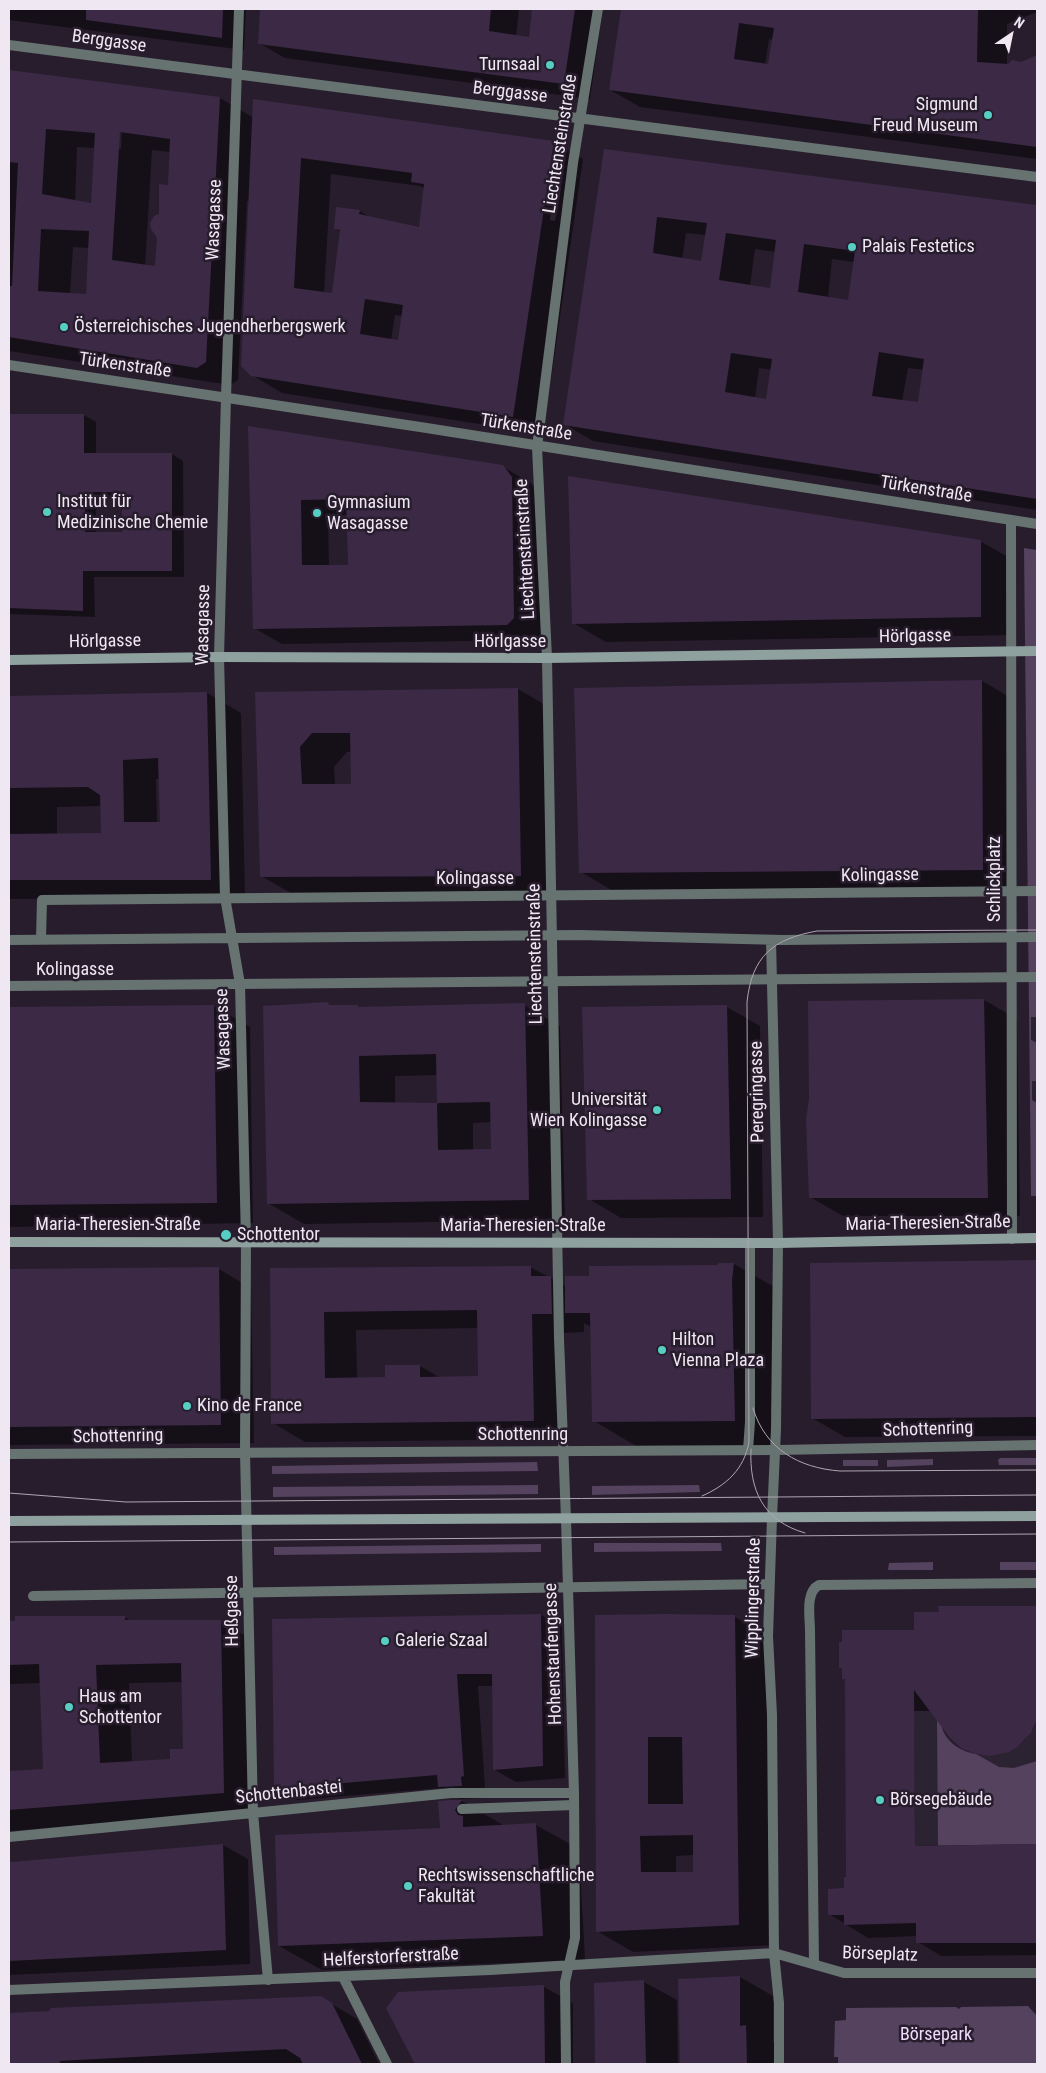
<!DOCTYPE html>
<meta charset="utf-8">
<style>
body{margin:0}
#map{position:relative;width:1046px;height:2073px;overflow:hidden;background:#281d2d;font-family:"Roboto Condensed",sans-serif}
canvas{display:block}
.frame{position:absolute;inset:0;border:10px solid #efe8f3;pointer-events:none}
.north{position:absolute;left:986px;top:10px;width:50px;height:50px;-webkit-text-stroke:4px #281d2d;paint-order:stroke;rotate:34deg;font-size:14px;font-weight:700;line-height:20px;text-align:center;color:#efe8f3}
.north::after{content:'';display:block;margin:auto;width:18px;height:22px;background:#efe8f3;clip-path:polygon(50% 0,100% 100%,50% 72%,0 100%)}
</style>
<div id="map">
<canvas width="1046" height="2073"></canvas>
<div class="frame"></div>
<div class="north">N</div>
</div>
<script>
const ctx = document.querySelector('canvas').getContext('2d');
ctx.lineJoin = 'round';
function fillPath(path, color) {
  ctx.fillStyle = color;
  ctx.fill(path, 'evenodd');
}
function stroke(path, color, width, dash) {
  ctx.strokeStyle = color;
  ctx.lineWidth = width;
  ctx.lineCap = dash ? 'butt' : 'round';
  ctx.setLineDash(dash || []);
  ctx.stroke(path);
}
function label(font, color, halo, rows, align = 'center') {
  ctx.font = font + ' "Roboto Condensed",sans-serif';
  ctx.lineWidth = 5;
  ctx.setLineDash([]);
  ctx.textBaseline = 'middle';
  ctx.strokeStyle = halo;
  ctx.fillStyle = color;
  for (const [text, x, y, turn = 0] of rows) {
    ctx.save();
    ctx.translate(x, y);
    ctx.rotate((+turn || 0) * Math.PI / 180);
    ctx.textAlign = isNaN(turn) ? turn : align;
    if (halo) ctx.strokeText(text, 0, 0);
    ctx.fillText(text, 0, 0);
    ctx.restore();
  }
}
fillPath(new Path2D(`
 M 555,187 L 561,188 L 555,221 L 550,220 Z
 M 1024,548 L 1037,550 L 1037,1196 L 1031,1196 Z
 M 1000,1458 L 1037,1458 L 1037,1465 L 999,1465 L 998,1460 Z
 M 933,1459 L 933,1465 L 887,1467 L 887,1460 Z
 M 843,1460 L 878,1460 L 878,1466 L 843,1466 Z
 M 537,1462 L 538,1471 L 272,1474 L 272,1466 Z
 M 538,1485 L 538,1494 L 273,1497 L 273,1487 Z
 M 699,1485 L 700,1492 L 592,1495 L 592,1486 Z
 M 594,1543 L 721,1543 L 722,1551 L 594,1552 Z
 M 541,1544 L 541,1552 L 274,1555 L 274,1547 Z
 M 933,1562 L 933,1570 L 888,1570 L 889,1563 Z
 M 1000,1562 L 1037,1562 L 1037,1570 L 1000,1570 Z
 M 914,1711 L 941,1711 C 933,1761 1018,1774 1037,1720 L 1037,1844 L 915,1846 Z
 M 1028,2006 L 1037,2016 L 1037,2064 L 838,2064 L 838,2057 L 834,2057 L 835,2021 L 846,2020 L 846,2008 L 956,2007 L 959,2009 L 961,2007 Z`), '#54425e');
fillPath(new Path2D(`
 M 9,9 L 246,9 L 244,50 L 9,20 Z
 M 261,9 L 519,9 L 516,37 L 530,39 L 533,9 L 603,9 L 590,99 L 285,58 L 259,43 Z
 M 622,9 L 1037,9 L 1037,12 L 1007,24 L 1007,66 L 1021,63 L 1037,55 L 1037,159 L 640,107 L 610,90 ZM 769,39 L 773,40 L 769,65 L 765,65 Z
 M 9,71 L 220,98 L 254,118 L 553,142 L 583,159 L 543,434 L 282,393 L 252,375 L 250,201 L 247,201 L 238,380 L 230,385 L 9,351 ZM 120,126 L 122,126 L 121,149 L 118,149 ZM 77,147 L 95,148 L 92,205 L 75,202 ZM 152,150 L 171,152 L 169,186 L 160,215 L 157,268 L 145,266 ZM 331,174 L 420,186 L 425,189 L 420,229 L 371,218 L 360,211 L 335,229 L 341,232 L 333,294 L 324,293 ZM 73,247 L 89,248 L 87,295 L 70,294 ZM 395,315 L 403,316 L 399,341 L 391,340 Z
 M 605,150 L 1037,206 L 1037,510 L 593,441 L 564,424 ZM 686,233 L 706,235 L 702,262 L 682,259 ZM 755,249 L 776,252 L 772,289 L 750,286 ZM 832,259 L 854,262 L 849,301 L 828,298 ZM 759,368 L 772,370 L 767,400 L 755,398 ZM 908,368 L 924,370 L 919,404 L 902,401 Z
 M 9,415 L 84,415 L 96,422 L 96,454 L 172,454 L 183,461 L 184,577 L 94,577 L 95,617 L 9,614 ZM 96,498 L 124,498 L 124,533 L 96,533 Z
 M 250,428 L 503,467 L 531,483 L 539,494 L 541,634 L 535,640 L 282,644 L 254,628 ZM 328,515 L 348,515 L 349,566 L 329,566 Z
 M 980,541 L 1013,560 L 1014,635 L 606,642 L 573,623 Z
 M 982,681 L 1015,700 L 1015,888 L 613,891 L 581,872 L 576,690 Z
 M 518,689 L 552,709 L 556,895 L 296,896 L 261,876 L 256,693 ZM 347,752 L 352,752 L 352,785 L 335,785 L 334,767 Z
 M 207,693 L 241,713 L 245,898 L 9,899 L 9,697 ZM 156,779 L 160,779 L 161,823 L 157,823 ZM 101,806 L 102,834 L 57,835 L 57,807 Z
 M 984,1000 L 1017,1019 L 1020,1216 L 843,1216 L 810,1197 L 810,1099 Z
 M 328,1004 L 333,1007 L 361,1008 L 524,1005 L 560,1026 L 565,1220 L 304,1224 L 268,1203 ZM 438,1075 L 439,1104 L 395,1104 L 395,1076 ZM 491,1122 L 492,1150 L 473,1150 L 473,1123 Z
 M 214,1006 L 250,1027 L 253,1223 L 9,1227 L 9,1008 Z
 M 727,1007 L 760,1026 L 763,1217 L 621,1218 L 589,1199 Z
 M 1031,1017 L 1037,1017 L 1037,1043 L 1031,1040 Z
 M 1032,1081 L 1037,1081 L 1037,1103 L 1032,1100 Z
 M 1037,1262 L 1037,1436 L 845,1437 L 812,1418 L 811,1264 Z
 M 734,1264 L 776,1288 L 777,1445 L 636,1446 L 594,1421 L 591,1327 L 584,1323 L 584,1332 L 564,1333 L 567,1439 L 305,1442 L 273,1423 L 271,1269 L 530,1267 L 566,1286 L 590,1277 ZM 479,1328 L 479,1378 L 441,1378 L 420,1366 L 386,1378 L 357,1378 L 356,1330 Z
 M 219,1269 L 251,1288 L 254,1443 L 9,1445 L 9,1270 Z
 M 1036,1607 L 1037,1761 L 1014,1768 L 999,1767 L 955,1742 L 937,1718 L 938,1847 L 1037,1845 L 1037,1955 L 941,1956 L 918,1942 L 918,1936 L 868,1938 L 829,1914 L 845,1890 L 847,1879 L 846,1680 L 844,1678 L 843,1669 L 840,1667 L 843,1632 L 915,1632 L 940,1613 Z
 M 541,1615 L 562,1627 L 565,1778 L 516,1782 L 495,1770 L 494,1686 L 478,1686 L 485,1788 L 483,1798 L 460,1799 L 442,1788 L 297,1800 L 276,1788 Z
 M 124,1617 L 131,1621 L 220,1621 L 253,1640 L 256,1811 L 9,1831 L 9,1772 L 44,1770 L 41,1683 L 9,1684 L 9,1622 ZM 183,1682 L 184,1751 L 172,1760 L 132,1762 L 129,1683 Z
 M 596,1617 L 735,1617 L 771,1638 L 775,1945 L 633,1952 L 597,1931 ZM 694,1855 L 695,1873 L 676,1873 L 676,1856 Z
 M 451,1801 L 462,1801 L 505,1826 L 536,1825 L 579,1849 L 585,1960 L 322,1970 L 279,1946 L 441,1829 Z
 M 223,1845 L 248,1859 L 250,1964 L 9,1975 L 9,1862 Z
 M 740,1977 L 773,1996 L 773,2042 L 779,2046 L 779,2064 L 682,2064 L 679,1980 Z
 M 644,1982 L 677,2000 L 678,2064 L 596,2064 L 595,1984 Z
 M 544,1987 L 573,2003 L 573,2064 L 416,2064 L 388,2008 Z
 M 320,1997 L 357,2019 L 379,2064 L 9,2064 L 9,2014 Z`), '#0007');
fillPath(new Path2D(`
 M 86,9 L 223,9 L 222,38 L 86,20 Z
 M 260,9 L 491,9 L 489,31 L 529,37 L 532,9 L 575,9 L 564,84 L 258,44 Z
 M 621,9 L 978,9 L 977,62 L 1008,64 L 1012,60 L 1021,62 L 1037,55 L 1037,147 L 609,90 ZM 739,23 L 774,28 L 768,64 L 734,59 Z
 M 9,70 L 220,97 L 206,362 L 197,368 L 9,337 L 9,286 L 12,286 L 18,163 L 9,162 ZM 46,129 L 95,133 L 91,203 L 42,194 ZM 120,132 L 170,139 L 168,185 L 159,184 L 159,214 L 154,216 L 150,223 L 151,229 L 157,238 L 155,266 L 112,260 ZM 41,229 L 89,231 L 86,294 L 38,291 Z
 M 253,99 L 554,141 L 513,417 L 251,376 L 241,366 ZM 301,158 L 412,173 L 411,182 L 424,184 L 419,227 L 359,214 L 360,210 L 336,207 L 334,229 L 340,230 L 332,293 L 294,288 ZM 365,299 L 403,305 L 398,340 L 360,334 Z
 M 604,149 L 1037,205 L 1037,499 L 563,425 ZM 657,217 L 707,223 L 701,261 L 653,253 ZM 726,233 L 776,240 L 770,288 L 719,280 ZM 804,244 L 855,251 L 848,300 L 798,292 ZM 879,352 L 924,359 L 918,402 L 872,396 ZM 731,353 L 772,359 L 766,399 L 725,392 Z
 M 9,414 L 84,414 L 84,453 L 172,453 L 172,571 L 83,571 L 83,611 L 9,608 ZM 85,492 L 122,492 L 122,532 L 85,532 Z
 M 248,426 L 503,465 L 512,477 L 514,618 L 507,625 L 253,629 ZM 346,499 L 348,565 L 302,565 L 301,500 Z
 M 568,476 L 981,540 L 981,617 L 572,624 Z
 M 982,680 L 983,870 L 579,873 L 574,688 Z
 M 518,688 L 521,876 L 260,877 L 255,692 ZM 312,733 L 350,733 L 351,784 L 302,784 L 300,747 Z
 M 207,692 L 211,880 L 9,880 L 9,834 L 101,833 L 100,795 L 88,787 L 9,788 L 9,696 ZM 158,758 L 160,822 L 124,822 L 123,760 Z
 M 984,999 L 988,1198 L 809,1198 L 806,1120 L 809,1099 L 808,1001 Z
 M 328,1002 L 329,1005 L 358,1005 L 358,1007 L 525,1003 L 529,1200 L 267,1204 L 263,1006 ZM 436,1054 L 437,1103 L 360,1102 L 359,1056 ZM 490,1102 L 491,1149 L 438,1150 L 437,1103 Z
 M 214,1005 L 217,1203 L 9,1205 L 9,1007 Z
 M 727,1005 L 731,1199 L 587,1200 L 582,1007 Z
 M 1037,1260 L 1037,1417 L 811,1419 L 810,1263 Z
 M 719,1263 L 734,1263 L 732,1280 L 735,1421 L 592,1422 L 590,1313 L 565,1313 L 565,1276 L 589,1276 L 589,1266 L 717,1265 Z
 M 531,1266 L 531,1276 L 551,1276 L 552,1314 L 532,1314 L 534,1421 L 271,1424 L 270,1268 ZM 477,1310 L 478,1376 L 420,1377 L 420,1365 L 385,1365 L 385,1377 L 325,1378 L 324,1312 Z
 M 219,1267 L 221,1425 L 9,1427 L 9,1269 Z
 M 938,1606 L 1036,1606 L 1037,1720 L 1031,1733 L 1017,1747 L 1009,1752 L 990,1756 L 975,1754 L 961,1748 L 950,1738 L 914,1690 L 915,1846 L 1037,1844 L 1037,1943 L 916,1943 L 916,1923 L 844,1925 L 844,1915 L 828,1915 L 828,1889 L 844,1888 L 844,1877 L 846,1877 L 845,1679 L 842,1679 L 842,1668 L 839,1668 L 839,1642 L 842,1642 L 842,1630 L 914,1630 L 914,1612 L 939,1612 Z
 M 541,1614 L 543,1766 L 493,1770 L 492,1674 L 457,1674 L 464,1776 L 461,1777 L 462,1786 L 438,1787 L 437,1775 L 274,1789 L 272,1619 Z
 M 665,1614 L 735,1615 L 739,1925 L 596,1932 L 595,1615 ZM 648,1737 L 682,1737 L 683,1804 L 648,1804 ZM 693,1835 L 693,1872 L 641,1872 L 640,1836 Z
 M 15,1616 L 125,1616 L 125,1620 L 221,1620 L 224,1793 L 9,1810 L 9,1771 L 43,1769 L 39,1664 L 9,1665 L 9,1621 L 15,1621 ZM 181,1663 L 183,1749 L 170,1749 L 170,1759 L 100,1763 L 96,1665 Z
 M 451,1800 L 462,1800 L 455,1810 L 458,1815 L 463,1816 L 463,1827 L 536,1823 L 543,1936 L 278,1946 L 275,1835 L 440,1828 L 438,1801 Z
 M 223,1844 L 226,1950 L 9,1961 L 9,1862 Z
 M 740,1976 L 740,2026 L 746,2025 L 747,2064 L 680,2064 L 678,1979 Z
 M 644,1980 L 646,2064 L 595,2064 L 594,1983 Z
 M 544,1985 L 545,2064 L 415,2064 L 386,2008 L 398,1992 Z
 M 321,1996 L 332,2003 L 362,2064 L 303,2064 L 300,2058 L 286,2049 L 59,2061 L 62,2064 L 9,2064 L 9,2013 L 49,2011 L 51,2008 Z`), '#3c2946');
stroke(new Path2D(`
 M 41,939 L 42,900 L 1037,891
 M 9,986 L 1037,977
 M 748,1450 L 750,1422 L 750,1243
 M 462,1809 L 574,1805`), '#677371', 10);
stroke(new Path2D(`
 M 219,657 L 226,397
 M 268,1980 L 253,1813 L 451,1793 L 574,1793`), '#677371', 10);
stroke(new Path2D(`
 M 9,45 L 1037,177
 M 9,365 C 352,415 695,470 1037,524
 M 226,397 L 239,9
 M 1011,520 L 1012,1239
 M 9,940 L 580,935 L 783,940 L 1037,937
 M 771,940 L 778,1243
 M 9,1454 L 778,1450 L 1037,1445
 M 772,1518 L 768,1636 L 772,1715 L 774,1953 L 779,2003 L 779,2064
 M 33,1596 L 769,1584
 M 9,1837 L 253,1813 L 245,1452 L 246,1241 L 240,984 L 225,897 L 219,657
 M 814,1964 L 810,1631 C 810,1617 805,1592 819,1585 L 1037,1583
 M 343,1977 L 387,2064
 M 9,1990 L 490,1970 L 774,1953 L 844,1973 L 1037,1973
 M 566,2064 L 565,1982 L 575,1938 L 574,1793 L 566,1519`), '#677371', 10);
stroke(new Path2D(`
 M 772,1518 L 776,1429 L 778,1243
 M 566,1519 L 559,1338 L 547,658 L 537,447 L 573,163 L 598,9`), '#677371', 10);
stroke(new Path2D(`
 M 9,660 L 219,657 L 547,658 L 1037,651
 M 9,1242 L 778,1243 L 1037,1238
 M 9,1521 L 1037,1516`), '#8ea19f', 10);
stroke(new Path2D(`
 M 753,1408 C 765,1449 799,1468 840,1471 L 1037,1470
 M 751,1449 C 749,1490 763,1521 805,1533
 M 9,1493 L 126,1502 L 1037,1495
 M 702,1496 C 727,1485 744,1469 749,1442 L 747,1002 C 752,956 773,939 817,931 L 1037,930
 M 9,1542 L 1037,1534`), '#aea6b2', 1);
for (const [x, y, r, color] of [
 [550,65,5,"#56cec3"],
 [988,115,5,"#56cec3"],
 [852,247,5,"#56cec3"],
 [64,327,5,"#56cec3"],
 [47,512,5,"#56cec3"],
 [317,513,5,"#56cec3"],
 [657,1110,5,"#56cec3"],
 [226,1235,6,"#56cec3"],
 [662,1350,5,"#56cec3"],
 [187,1406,5,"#56cec3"],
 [385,1641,5,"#56cec3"],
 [69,1707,5,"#56cec3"],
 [880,1800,5,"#56cec3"],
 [408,1886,5,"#56cec3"]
]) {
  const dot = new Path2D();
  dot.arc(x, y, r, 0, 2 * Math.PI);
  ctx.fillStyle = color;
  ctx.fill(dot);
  stroke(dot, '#281d2d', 2);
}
label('18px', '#efe8f3', '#281d2d', [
 ["Berggasse",109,42,8],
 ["Berggasse",510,93,7],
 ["Liechtensteinstraße",561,144,-81],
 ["Wasagasse",215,220,-88],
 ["Türkenstraße",125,366,8],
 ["Türkenstraße",526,428,9],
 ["Türkenstraße",926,490,9],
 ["Liechtensteinstraße",526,549,-93],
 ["Wasagasse",204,625,-89],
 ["Hörlgasse",915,637,-1],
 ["Hörlgasse",105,642,-1],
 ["Hörlgasse",510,642],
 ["Kolingasse",880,876,-1],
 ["Kolingasse",475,879],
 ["Schlickplatz",995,879,-90],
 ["Liechtensteinstraße",536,954,-91],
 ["Kolingasse",75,970],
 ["Wasagasse",224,1029,-92],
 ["Peregringasse",758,1092,-91],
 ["Maria-Theresien-Straße",928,1224,-1],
 ["Maria-Theresien-Straße",118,1225],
 ["Maria-Theresien-Straße",523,1226],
 ["Schottenring",928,1430,-2],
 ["Schottenring",523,1435],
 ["Schottenring",118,1437,-1],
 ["Wipplingerstraße",754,1598,-89],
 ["Heßgasse",233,1611,-91],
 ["Hohenstaufengasse",554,1654,-92],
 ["Schottenbastei",289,1793,-6],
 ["Börseplatz",880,1955,2],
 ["Helferstorferstraße",391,1958,-3]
]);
label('18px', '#efe8f3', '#281d2d', [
 ["Turnsaal",540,65,"right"],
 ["Sigmund",978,105,"right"],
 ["Freud Museum",978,126,"right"],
 ["Palais Festetics",862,247],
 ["Österreichisches Jugendherbergswerk",74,327],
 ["Institut für",57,502],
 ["Medizinische Chemie",57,523],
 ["Gymnasium",327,503],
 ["Wasagasse",327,524],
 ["Universität",647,1100,"right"],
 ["Wien Kolingasse",647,1121,"right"],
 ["Schottentor",237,1235],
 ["Hilton",672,1340],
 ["Vienna Plaza",672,1361],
 ["Kino de France",197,1406],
 ["Galerie Szaal",395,1641],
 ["Haus am",79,1697],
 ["Schottentor",79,1718],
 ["Börsegebäude",890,1800],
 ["Rechtswissenschaftliche",418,1876],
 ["Fakultät",418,1897]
], 'left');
label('18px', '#f0dafc', '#281d2d', [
 ["Börsepark",936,2035]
]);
</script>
